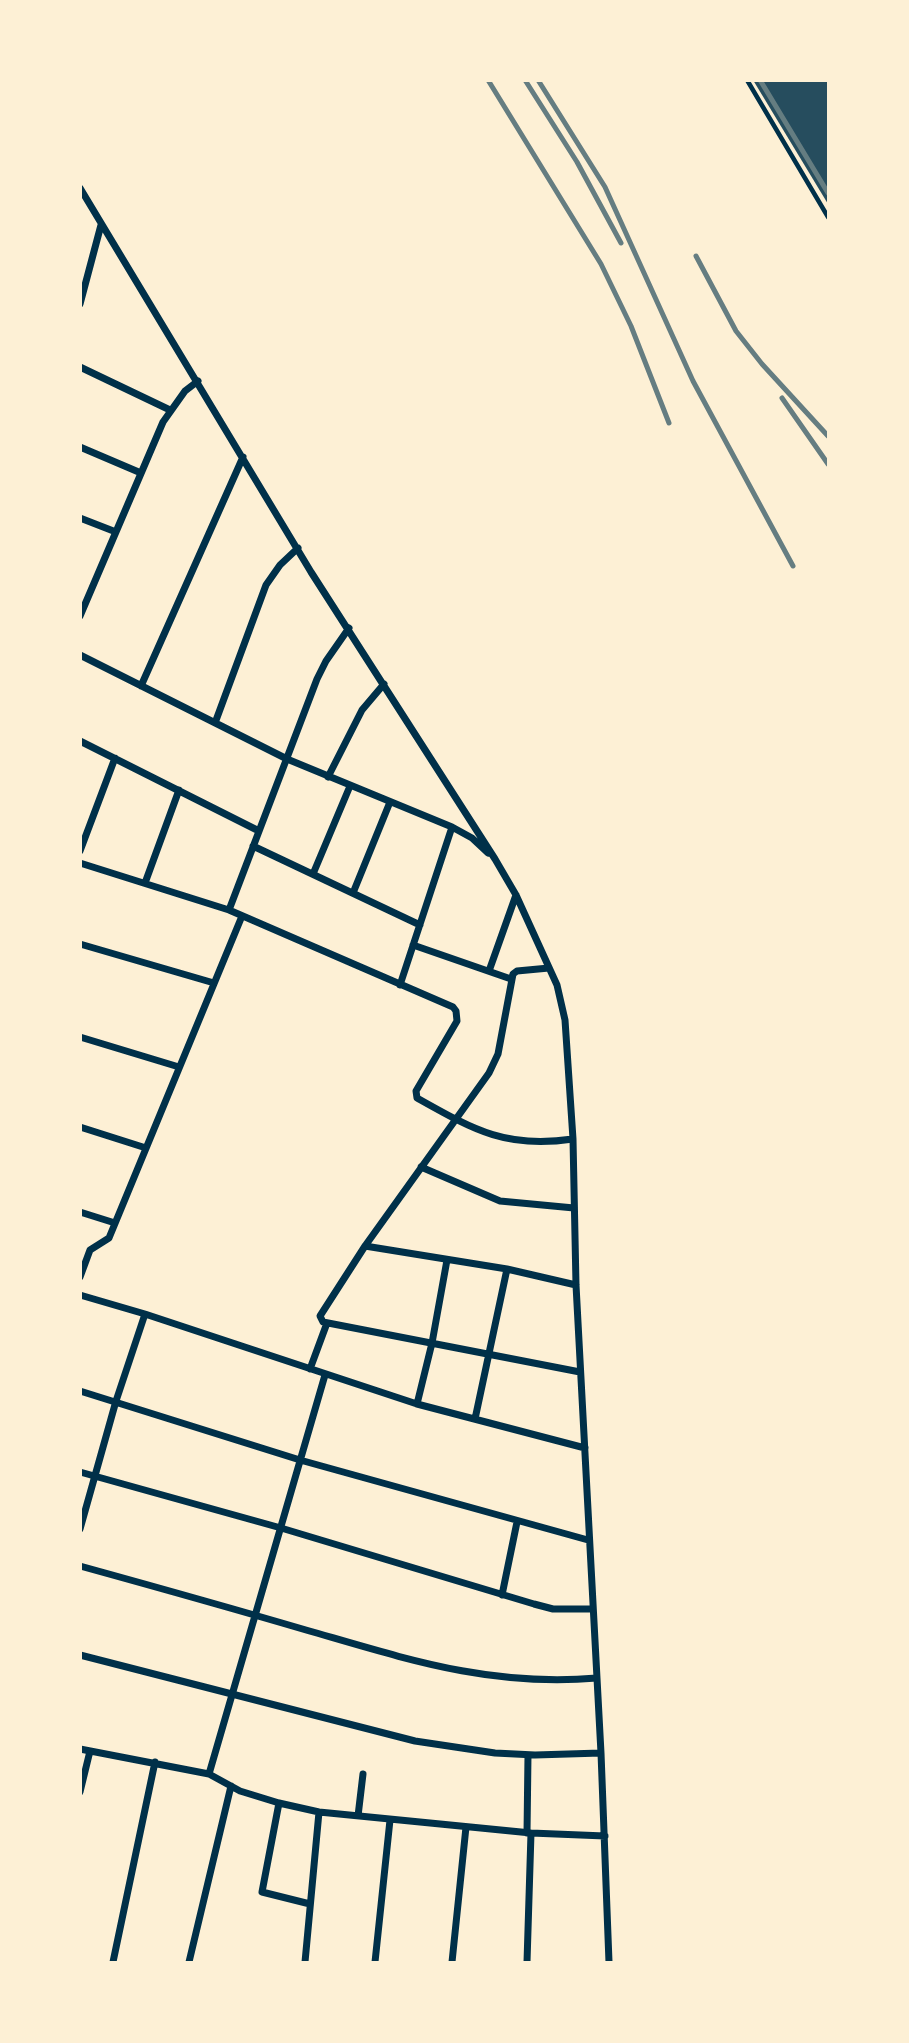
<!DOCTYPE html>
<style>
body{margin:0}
#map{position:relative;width:909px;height:2043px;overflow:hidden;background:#fdf0d5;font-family:Figtree,sans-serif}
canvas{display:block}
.frame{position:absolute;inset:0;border:82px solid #fdf0d5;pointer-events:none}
</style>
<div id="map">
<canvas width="909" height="2043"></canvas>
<div class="frame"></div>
</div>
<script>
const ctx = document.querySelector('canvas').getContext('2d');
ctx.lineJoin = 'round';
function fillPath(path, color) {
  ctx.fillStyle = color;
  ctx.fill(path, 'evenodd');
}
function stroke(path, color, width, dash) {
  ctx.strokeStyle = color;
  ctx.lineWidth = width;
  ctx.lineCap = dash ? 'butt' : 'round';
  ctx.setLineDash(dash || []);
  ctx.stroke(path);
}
fillPath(new Path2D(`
 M 753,80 L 828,80 L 828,204 Z`), '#264d5e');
stroke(new Path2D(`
 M 747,80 L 828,217`), '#003049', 4.5);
stroke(new Path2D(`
 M 80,188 L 311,572 L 495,859 L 516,895 L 557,985 L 565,1020 L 573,1139 L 576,1285 L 601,1753 L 609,1962
 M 80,304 L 101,225
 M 80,367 L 170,410
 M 80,447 L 141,473
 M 80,518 L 116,532
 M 80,616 L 163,422 L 185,391 L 198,381
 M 80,655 L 287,759 L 452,827 L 472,838 L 488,853
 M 141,686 L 243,457
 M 215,723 L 266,585 L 280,565 L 298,548
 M 80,741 L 259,831
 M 328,777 L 362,710 L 384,684
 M 253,846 L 420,925
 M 80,851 L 115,758
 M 80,863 L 229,910 L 453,1007 L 456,1011 L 457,1021 L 416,1091 L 417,1098 C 474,1130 506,1149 573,1139
 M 313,874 L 350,786
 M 145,883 L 179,790
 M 353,893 L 390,802
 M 229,910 L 317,679 L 326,661 L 349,628
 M 80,944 L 214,983
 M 413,945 L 511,979
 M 549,968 L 517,971 L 513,974 L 498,1054 L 489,1073 L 365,1246 L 320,1316 L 323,1322 L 580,1372
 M 489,971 L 516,895
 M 400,985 L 452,827
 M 80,1037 L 179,1067
 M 80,1127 L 146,1148
 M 421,1167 L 500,1201 L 574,1208
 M 80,1212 L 115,1223
 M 365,1246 L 507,1269 L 576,1285
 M 80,1277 L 90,1250 L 109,1238 L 242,916
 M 80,1295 L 145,1314 L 417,1404 L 585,1448
 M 310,1369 L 327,1323
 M 80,1391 L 300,1460 L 588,1540
 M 417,1404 L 432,1343 L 447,1260
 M 475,1419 L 507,1269
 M 80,1472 L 281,1528 L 534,1604 L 553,1609 L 593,1609
 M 80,1529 L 116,1401 L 145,1314
 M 80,1566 C 156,1587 231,1608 306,1630 C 407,1659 489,1687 597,1678
 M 502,1595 L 517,1522
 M 80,1655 L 415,1741 L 495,1753 L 535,1755 L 601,1753
 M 80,1749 L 209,1774 L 240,1791 L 279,1803 L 319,1812 L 531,1833 L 605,1836
 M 209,1774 L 325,1375
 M 80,1792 L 90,1751
 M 279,1803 L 262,1892 L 310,1904
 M 358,1816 L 363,1774
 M 527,1833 L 528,1755
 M 113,1962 L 155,1762
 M 189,1962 L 231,1786
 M 305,1962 L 319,1812
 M 375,1962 L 390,1820
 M 452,1962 L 466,1827
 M 527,1962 L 531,1833`), '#003049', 7);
stroke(new Path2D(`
 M 488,80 L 601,264 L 631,326 L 669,423
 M 525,80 L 577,162 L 621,243
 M 538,80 L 605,187 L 693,381 L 793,566
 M 760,80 L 828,193
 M 696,256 L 736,331 L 762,364 L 828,436
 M 782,398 L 828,464`), '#657d81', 5);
</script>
